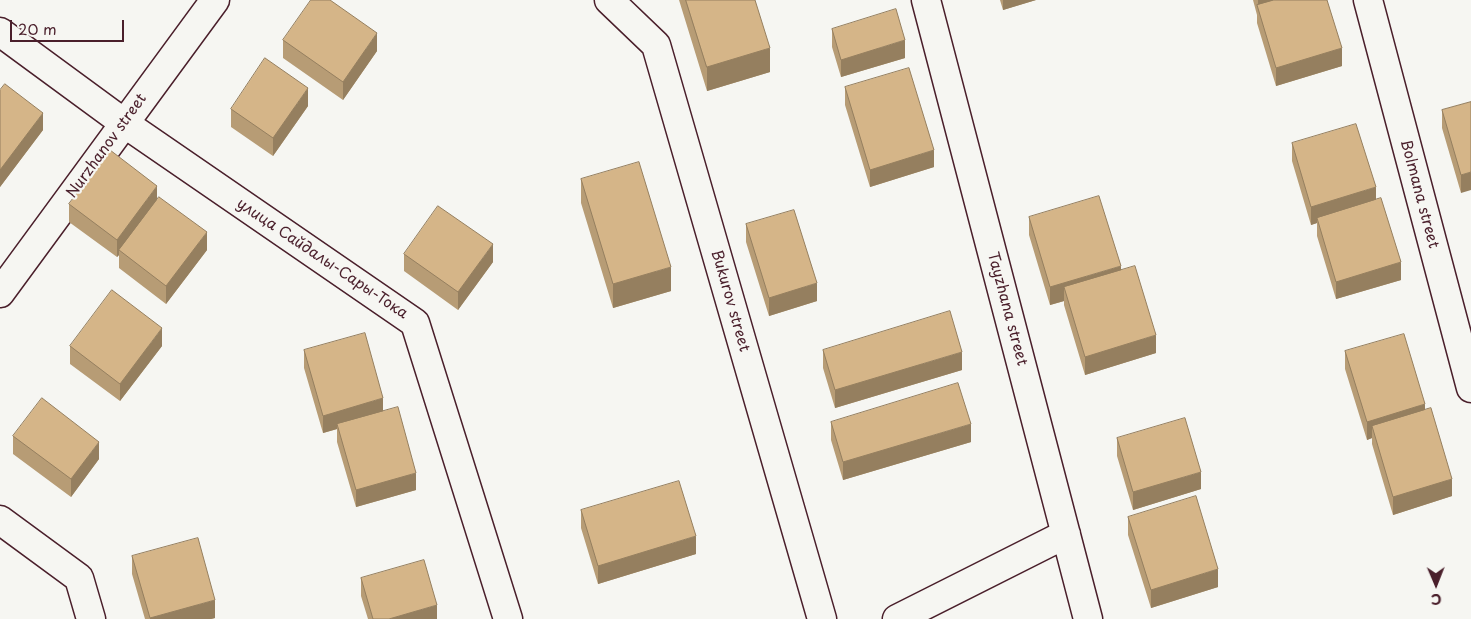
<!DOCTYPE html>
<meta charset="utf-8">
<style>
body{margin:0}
#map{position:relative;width:1471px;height:619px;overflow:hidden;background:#f6f6f2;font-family:"Playpen Sans",sans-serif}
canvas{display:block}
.north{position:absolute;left:1411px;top:559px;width:50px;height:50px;-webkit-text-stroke:4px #f6f6f2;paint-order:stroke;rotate:179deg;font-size:14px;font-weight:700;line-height:20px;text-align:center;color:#4a1f2b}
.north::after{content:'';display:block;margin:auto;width:18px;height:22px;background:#4a1f2b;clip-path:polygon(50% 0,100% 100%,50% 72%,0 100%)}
.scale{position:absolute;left:10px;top:20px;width:114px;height:22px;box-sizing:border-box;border:2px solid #4a1f2b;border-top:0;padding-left:6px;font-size:15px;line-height:18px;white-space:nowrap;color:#4a1f2b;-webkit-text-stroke:4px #f6f6f2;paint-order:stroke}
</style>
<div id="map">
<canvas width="1471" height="619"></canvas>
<div class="north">С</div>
<div class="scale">20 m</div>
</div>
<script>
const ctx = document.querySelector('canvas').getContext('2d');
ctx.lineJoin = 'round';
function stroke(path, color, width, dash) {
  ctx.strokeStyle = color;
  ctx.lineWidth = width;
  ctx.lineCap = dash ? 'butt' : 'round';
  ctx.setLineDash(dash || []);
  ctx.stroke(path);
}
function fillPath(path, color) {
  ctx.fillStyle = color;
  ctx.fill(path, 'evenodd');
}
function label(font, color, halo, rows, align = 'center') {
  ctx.font = font + ' "Playpen Sans",sans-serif';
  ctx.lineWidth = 4.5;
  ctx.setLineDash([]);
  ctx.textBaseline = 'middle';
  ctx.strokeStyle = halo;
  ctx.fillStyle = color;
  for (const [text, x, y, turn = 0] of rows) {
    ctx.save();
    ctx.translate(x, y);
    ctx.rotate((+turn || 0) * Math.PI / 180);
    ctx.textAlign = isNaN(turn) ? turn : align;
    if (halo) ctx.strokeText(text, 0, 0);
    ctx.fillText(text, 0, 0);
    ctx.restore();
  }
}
const minor = new Path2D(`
 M 609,0 L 656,45 L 822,619
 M 926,0 L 1088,619
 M 1368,0 L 1471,388
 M 0,32 L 124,123 L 415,323 L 508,619
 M 0,293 L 215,0
 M 0,520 L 79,578 L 91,619
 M 897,619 L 1066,534`);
stroke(minor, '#4a1f2b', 31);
stroke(minor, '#f6f6f2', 28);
fillPath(new Path2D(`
 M 679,0 L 755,0 L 770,72 L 707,91 Z
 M 1000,0 L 1036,0 L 1003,10 Z
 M 1253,0 L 1327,0 L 1342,66 L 1276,86 L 1257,23 L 1257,15 Z
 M 832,29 L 905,58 L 841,77 L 832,47 Z
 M 283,40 L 377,51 L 343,100 L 283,58 Z
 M 845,87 L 934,167 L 870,187 L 845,105 Z
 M 0,90 L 43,130 L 0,187 Z
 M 1471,102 L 1461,193 L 1442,128 L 1442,110 Z
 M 308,106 L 273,156 L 231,127 L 231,109 Z
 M 1292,143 L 1376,200 L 1401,280 L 1336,299 L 1317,236 L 1317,223 L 1311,225 L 1292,161 Z
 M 581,179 L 671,291 L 613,308 L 581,203 Z
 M 157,200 L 207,250 L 166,304 L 119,268 L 119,255 L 117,257 L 69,222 L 69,204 Z
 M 1029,217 L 1156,353 L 1085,375 L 1064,305 L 1064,301 L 1050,305 L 1029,235 Z
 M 746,224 L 817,301 L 769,316 L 746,242 Z
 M 404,254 L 493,262 L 458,310 L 404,271 Z
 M 70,346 L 162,346 L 120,401 L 70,364 Z
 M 304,350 L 383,411 L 416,490 L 356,507 L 337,442 L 337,429 L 323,433 L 304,368 Z
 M 823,350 L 962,370 L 835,408 L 823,368 Z
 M 1345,351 L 1425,410 L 1452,496 L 1393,515 L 1372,444 L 1372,438 L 1367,440 L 1345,369 Z
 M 831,422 L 971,442 L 843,480 L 831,440 Z
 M 13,436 L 99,459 L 71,497 L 13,454 Z
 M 1117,438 L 1201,489 L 1133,510 L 1117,456 Z
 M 581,510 L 696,554 L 598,584 L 581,528 Z
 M 1128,517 L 1218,587 L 1151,608 L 1128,535 Z
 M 132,556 L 215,618 L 211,619 L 145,619 L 132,574 Z
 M 361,578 L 437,619 L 368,619 L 361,596 Z`), '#b79c75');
fillPath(new Path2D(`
 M 1003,0 L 1036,0 L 1003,10 Z
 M 1258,0 L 1318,0 L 1258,7 Z
 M 377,33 L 377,51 L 343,100 L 343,82 Z
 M 905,40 L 905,58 L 841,77 L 841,60 Z
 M 770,48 L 770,72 L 707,91 L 707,67 Z
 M 1342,48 L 1342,66 L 1276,86 L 1276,68 Z
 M 308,88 L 308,106 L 273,156 L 273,138 Z
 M 43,113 L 43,130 L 0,187 L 0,170 Z
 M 934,150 L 934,167 L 870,187 L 870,170 Z
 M 1471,172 L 1471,190 L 1461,193 L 1461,175 Z
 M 157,186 L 157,204 L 119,250 L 119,255 L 117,257 L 117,240 Z
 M 1376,187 L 1376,205 L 1317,218 L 1317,223 L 1311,225 L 1311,207 Z
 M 207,232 L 207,250 L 166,304 L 166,286 Z
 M 493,244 L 493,262 L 458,310 L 458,292 Z
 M 1401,262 L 1401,280 L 1336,299 L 1336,282 Z
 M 1121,266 L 1121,284 L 1064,287 L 1064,301 L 1050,305 L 1050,287 Z
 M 671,267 L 671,291 L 613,308 L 613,284 Z
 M 817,283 L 817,301 L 769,316 L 769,298 Z
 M 162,328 L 162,346 L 120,401 L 120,384 Z
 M 1156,335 L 1156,353 L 1085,375 L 1085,357 Z
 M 962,352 L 962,370 L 835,408 L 835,390 Z
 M 383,398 L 383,416 L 337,424 L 337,429 L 323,433 L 323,416 Z
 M 1425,404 L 1425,422 L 1372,426 L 1372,438 L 1367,440 L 1367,422 Z
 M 971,424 L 971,442 L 843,480 L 843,462 Z
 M 99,442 L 99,459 L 71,497 L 71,479 Z
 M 1201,472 L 1201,489 L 1133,510 L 1133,492 Z
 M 416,473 L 416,490 L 356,507 L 356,490 Z
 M 1452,479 L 1452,496 L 1393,515 L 1393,497 Z
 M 696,536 L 696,554 L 598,584 L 598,566 Z
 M 1218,569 L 1218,587 L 1151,608 L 1151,590 Z
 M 215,600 L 215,618 L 211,619 L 150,619 L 150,618 Z
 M 437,605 L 437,619 L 389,619 Z`), '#957f5f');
const building = new Path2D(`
 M 311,0 L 330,0 L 377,33 L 343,82 L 283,40 Z
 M 686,0 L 755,0 L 770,48 L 707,67 Z
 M 1274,0 L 1327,0 L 1342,48 L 1276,68 L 1257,5 Z
 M 896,9 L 905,40 L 841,60 L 832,29 Z
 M 265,58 L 308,88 L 273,138 L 231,109 Z
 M 909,68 L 934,150 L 870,170 L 845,87 Z
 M 5,84 L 43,113 L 0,170 L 0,90 Z
 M 1471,102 L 1471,172 L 1461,175 L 1442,110 Z
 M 1356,124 L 1376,187 L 1311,207 L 1292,143 Z
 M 110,150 L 157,186 L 117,240 L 69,204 Z
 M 639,162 L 671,267 L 613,284 L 581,179 Z
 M 1099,196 L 1121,266 L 1050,287 L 1029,217 Z
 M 159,197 L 207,232 L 166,286 L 119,250 Z
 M 1381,198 L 1401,262 L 1336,282 L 1317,218 Z
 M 438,206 L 493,244 L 458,292 L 404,254 Z
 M 794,210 L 817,283 L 769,298 L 746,224 Z
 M 1135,266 L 1156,335 L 1085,357 L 1064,287 Z
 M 112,290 L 162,328 L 120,384 L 70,346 Z
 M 950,311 L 962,352 L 835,390 L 823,350 Z
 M 365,333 L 383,398 L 323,416 L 304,350 Z
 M 1404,334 L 1425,404 L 1367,422 L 1345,351 Z
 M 958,383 L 971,424 L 843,462 L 831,422 Z
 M 42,398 L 99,442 L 71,479 L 13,436 Z
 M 398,407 L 416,473 L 356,490 L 337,424 Z
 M 1431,408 L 1452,479 L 1393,497 L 1372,426 Z
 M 1185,418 L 1201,472 L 1133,492 L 1117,438 Z
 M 679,481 L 696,536 L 598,566 L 581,510 Z
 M 1196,496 L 1218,569 L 1151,590 L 1128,517 Z
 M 198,538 L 215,600 L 150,618 L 132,556 Z
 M 424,560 L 437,605 L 389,619 L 373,619 L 361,578 Z`);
fillPath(building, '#d5b588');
stroke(building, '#957f5f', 1);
label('15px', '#4a1f2b', '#f6f6f2', [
 ["Nurzhanov street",107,146,-54],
 ["Bolmana street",1419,194,75],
 ["улица Сайдалы-Сары-Тока",322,259,34],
 ["Bukurov street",730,301,74],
 ["Tayzhana street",1007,309,75]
]);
</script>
